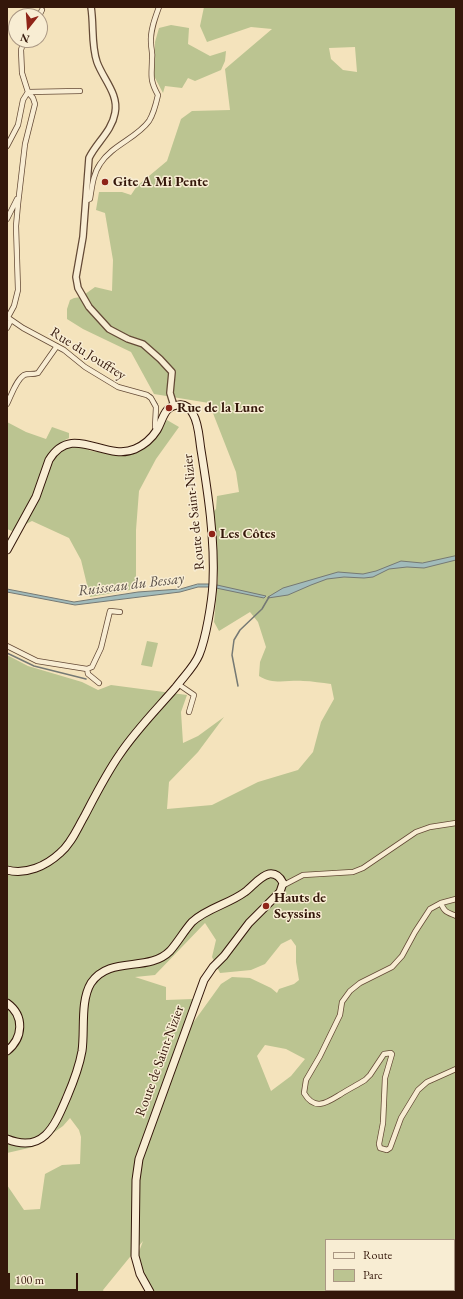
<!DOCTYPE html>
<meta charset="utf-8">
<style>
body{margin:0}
#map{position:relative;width:463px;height:1299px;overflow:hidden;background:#f4e3bc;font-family:"EB Garamond",serif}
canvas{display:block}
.frame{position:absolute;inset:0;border:8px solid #34170a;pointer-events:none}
.legend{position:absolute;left:325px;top:1239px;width:130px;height:52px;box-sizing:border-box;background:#f8edd3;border:1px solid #aa9783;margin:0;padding:5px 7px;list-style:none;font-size:12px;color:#34170a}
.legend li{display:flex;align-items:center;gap:8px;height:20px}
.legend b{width:20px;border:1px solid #aa9783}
.north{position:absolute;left:8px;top:8px;width:40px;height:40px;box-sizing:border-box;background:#f8edd3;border:1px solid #aa9783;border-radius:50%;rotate:197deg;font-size:11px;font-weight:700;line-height:16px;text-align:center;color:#34170a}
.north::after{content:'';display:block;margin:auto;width:14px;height:18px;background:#8f2418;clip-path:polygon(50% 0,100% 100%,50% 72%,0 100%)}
.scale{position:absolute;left:8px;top:1273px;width:70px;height:18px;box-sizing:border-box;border:2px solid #34170a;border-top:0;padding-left:5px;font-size:12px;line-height:14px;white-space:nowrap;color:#34170a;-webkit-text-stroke:3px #f8edd3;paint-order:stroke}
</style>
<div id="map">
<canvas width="463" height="1299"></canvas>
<div class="frame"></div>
<ul class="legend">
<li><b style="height:5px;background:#f8edd3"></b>Route</li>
<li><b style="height:11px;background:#bbc491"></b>Parc</li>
</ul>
<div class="north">N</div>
<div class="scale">100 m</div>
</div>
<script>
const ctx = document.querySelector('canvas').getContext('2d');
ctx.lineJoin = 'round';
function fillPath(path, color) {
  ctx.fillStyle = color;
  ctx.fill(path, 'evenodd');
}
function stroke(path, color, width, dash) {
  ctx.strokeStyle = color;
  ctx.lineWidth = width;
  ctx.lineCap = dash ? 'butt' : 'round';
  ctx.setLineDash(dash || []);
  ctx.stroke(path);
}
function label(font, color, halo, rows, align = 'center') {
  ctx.font = font + ' "EB Garamond",serif';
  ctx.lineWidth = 3;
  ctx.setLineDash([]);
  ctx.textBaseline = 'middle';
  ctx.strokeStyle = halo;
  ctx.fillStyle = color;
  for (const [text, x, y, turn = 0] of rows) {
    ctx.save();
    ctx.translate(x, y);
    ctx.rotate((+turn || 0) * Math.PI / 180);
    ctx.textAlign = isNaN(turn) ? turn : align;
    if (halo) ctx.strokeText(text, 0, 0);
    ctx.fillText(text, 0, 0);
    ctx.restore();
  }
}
fillPath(new Path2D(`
 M 204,7 L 456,7 L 456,1292 L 154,1292 L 142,1273 L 137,1257 L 143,1241 L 103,1290 L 104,1292 L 7,1292 L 7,1185 L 24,1210 L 40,1209 L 45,1174 L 62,1165 L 80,1164 L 81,1137 L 79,1130 L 70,1118 L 63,1126 L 33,1147 L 7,1153 L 7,655 L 28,666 L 82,682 L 98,690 L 111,685 L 187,695 L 181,712 L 183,743 L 198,736 L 224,717 L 198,752 L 169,782 L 167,809 L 212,805 L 258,782 L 298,770 L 313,752 L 321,722 L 334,699 L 331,684 C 322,683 312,681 303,681 C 287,680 273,685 259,676 L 260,662 L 266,647 L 258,622 L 250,612 L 219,631 L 214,622 L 218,579 L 213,512 L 216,509 L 217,496 L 239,492 L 236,472 L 209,403 L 154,394 L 131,352 L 83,329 L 67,319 L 67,309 L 70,300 L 74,298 L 81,297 L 95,287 L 112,291 L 113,260 L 105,213 L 96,210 L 99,192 L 122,192 L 131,195 L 137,186 L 167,161 L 181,119 L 192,111 L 230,110 L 225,69 L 272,29 L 251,27 L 207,42 L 200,26 ZM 355,47 L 357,72 L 343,70 L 331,59 L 329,48 ZM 205,923 L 216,940 L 212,957 L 220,973 L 251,970 L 265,964 L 281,944 L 291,939 L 296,946 L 296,962 L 299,980 L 294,984 L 279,989 L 277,993 L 271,988 L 250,978 L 232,977 L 221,984 L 190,1027 L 185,1023 L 193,999 L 166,1000 L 166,987 L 135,977 L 155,975 ZM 265,1045 L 286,1049 L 305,1059 L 291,1076 L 271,1091 L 257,1056 ZM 326,1240 L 454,1240 L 454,1290 L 326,1290 Z
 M 171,25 L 189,28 L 188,44 L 210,56 L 226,51 L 225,61 L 221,70 L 195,81 L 188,78 L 182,88 L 165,86 L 163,93 L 154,76 L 155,42 L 159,28 Z
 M 167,420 L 179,427 L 156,459 L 139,491 L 136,530 L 136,589 L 90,597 L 81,560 L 69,538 L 32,521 L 12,531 L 7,529 L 7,422 L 26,432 L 46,439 L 52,427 L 69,433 L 69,438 L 65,440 L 91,451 L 121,455 L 139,451 L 150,444 Z
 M 147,641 L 158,643 L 152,667 L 141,665 Z`), '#bbc491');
const water = new Path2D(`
 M 456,556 L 456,560 L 424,568 L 407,567 L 389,569 L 373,577 L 364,578 L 344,577 L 327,579 L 311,585 L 288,595 L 268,598 L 268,597 L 283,588 L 338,572 L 363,574 L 376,571 L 401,561 L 422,563 Z
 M 198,584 L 210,584 L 210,587 L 198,587 L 180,592 L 75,605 L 7,592 L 7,589 L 74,602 L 138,592 L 180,589 Z
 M 217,585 L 266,596 L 264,598 L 216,588 Z`);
fillPath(water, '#a1bbbb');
stroke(water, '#757974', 1);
stroke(new Path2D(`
 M 151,395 L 157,404
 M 7,653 L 34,666 L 86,679
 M 238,686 L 232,655 L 234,640 L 240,630 L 262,609 L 269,597`), '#757974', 1.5);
const minor = new Path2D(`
 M 39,16 L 42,10
 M 28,92 L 80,91
 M 7,146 L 18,125 L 23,100 L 28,92
 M 87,200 L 90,199 C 92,187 93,174 100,164 C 112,145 137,138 149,121 C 154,113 156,104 158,95 C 149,79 152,75 152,59 C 153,53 151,49 151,43 C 150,31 155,18 159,7
 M 7,219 L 17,199
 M 7,317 L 23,328 L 64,350 L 85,367 L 118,387 L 147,395 L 151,398 L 156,407 L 155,427 L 157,430
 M 8,317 L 14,306 L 18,290 L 16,226 L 18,204 L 25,144 L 35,104 L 33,98 L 28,92 L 22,73 L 21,50 L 24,40
 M 7,328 L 11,320
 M 7,404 C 11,396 16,380 24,375 C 28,373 33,375 38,373 L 57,346
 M 7,646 L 37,661 L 87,669 L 88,674 L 99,683
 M 87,669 L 92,667 L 101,648 L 110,611 L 120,612
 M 178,684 L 194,695 L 189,712
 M 282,886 L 303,875 L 353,872 L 363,868 L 416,832 L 430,827 L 456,823
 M 456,899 L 441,903 L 430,909 L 415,932 L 402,956 L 392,967 L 360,983 L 350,991 L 342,1002 L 340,1015 L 320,1056 L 306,1080 L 304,1093 C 315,1112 328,1102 341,1094 C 349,1089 357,1085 365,1080 L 370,1075 L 384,1054 L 391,1053 L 392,1054 L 385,1078 L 383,1123 L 379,1144 L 380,1148 L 387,1150 L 390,1148 L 401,1118 L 418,1090 L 427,1082 L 456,1069
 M 441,903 C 444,912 447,912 456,916`);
const tertiary = new Path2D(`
 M 91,7 C 94,25 91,45 97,62 C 103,79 119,94 115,113 C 112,131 96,143 89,158 L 83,237 L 76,277 L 78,288 L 89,307 L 109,329 L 128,339 L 143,344 L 160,359 L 172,372 L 170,393 L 174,406`);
const secondary = new Path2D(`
 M 7,550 L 36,497 L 49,460 C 72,422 105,462 135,449 C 144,445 152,438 157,430 C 163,420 164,405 179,405 C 185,404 191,409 193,414 C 199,424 199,438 201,450 C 208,493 215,539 213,583 C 212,602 206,638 199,655 C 194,667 184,676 176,687 C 157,709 136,730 120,754 C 106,774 95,796 84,817 C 77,829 71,844 60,853 C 46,866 26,875 7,870
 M 7,1003 C 25,1016 23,1038 7,1051
 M 7,1139 C 44,1154 55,1125 67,1097 C 73,1083 79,1068 82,1051 C 85,1031 80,1001 91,983 C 110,955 148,973 170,951 C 178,942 184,931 192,922 C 207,908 229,904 245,892 C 252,887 260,876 269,874 C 276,873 280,877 283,883 L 280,892 L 249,923 L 224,956 L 213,967 L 204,980 L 139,1159 L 136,1180 L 135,1256 L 140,1274 L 150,1292`);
stroke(minor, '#644a36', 6);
stroke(tertiary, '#644a36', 8);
stroke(secondary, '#34170a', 9);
stroke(minor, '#f8edd3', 4.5);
stroke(tertiary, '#f8edd3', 5.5);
stroke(secondary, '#f8edd3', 7);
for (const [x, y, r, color] of [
 [105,182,4,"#8f2418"],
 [169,408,4,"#8f2418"],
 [212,534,4,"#8f2418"],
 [266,906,4,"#8f2418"]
]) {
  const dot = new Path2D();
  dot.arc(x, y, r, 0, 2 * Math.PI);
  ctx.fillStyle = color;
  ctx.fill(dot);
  stroke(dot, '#f8edd3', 1.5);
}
label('bold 14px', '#34170a', '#f8edd3', [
 ["Gite A Mi Pente",113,182],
 ["Rue de la Lune",177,408],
 ["Les Côtes",220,534],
 ["Hauts de",274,898],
 ["Seyssins",274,914]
], 'left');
label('14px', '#34170a', '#f8edd3', [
 ["Rue du Jouffrey",88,354,32],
 ["Route de Saint-Nizier",194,512,-96],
 ["Route de Saint-Nizier",160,1061,-70]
]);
label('italic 15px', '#5a5048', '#f8edd3', [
 ["Ruisseau du Bessay",131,585,-7]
]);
</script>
